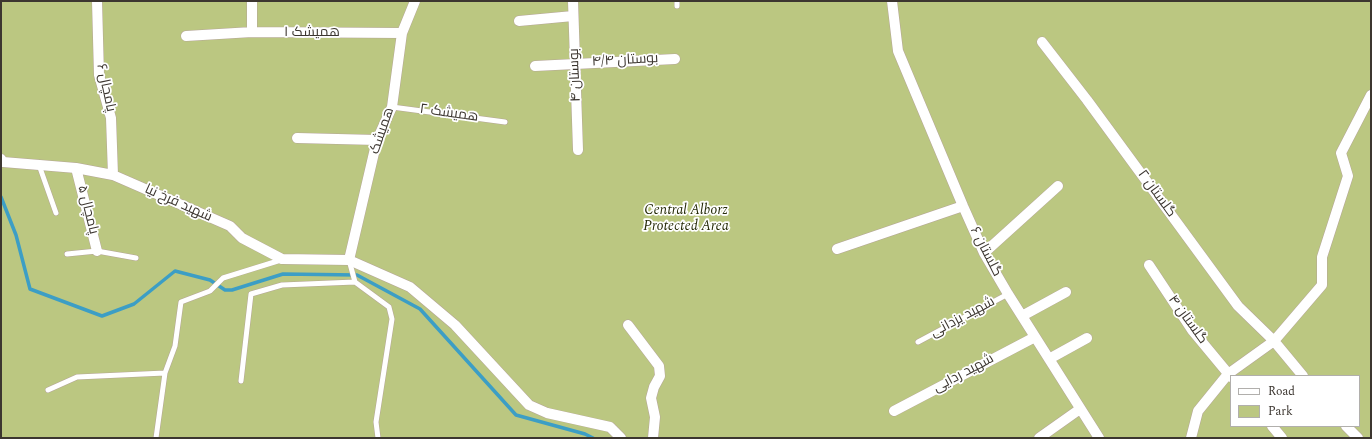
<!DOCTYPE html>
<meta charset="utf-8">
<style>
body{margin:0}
#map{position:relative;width:1372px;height:439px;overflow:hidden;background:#f4e5d4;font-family:Spectral,serif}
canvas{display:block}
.frame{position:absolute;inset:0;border:2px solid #3c3630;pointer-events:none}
.legend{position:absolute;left:1230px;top:375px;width:130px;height:52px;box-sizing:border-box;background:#fff;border:1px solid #b1afac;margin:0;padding:5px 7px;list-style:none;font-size:12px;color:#3c3630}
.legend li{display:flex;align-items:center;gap:8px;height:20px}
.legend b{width:20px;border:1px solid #b1afac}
</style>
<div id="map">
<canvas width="1372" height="439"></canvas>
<div class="frame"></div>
<ul class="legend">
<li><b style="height:5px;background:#fff"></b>Road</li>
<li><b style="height:11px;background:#bbc781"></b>Park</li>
</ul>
</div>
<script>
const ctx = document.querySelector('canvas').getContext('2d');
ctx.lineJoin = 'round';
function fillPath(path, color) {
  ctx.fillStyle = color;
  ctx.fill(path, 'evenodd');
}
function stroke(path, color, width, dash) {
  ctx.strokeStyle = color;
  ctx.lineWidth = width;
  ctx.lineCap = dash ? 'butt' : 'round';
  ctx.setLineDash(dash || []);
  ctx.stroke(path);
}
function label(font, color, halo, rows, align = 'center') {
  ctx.font = font + ' Spectral,Cairo,serif';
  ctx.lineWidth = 3.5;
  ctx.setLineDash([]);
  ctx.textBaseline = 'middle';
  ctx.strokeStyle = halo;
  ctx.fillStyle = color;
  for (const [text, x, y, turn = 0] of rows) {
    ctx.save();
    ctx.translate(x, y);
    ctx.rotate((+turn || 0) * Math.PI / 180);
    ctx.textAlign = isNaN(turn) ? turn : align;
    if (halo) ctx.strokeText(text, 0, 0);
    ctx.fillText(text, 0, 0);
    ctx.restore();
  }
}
fillPath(new Path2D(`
 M 1,1 L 1371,1 L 1371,438 L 1,438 ZM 1231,376 L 1359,376 L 1359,426 L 1231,426 Z`), '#bbc781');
stroke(new Path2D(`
 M 1,197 L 16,235 L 30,289 L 102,316 L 134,304 L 175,271 L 210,280 L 225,290 L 232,290 L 283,274 L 357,275 L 420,309 L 516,415 L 585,434 L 593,438`), '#3c9ec5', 3.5);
const lane = new Path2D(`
 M 677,1 L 677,6
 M 392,107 L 505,122
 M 39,165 L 56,213
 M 67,254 L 97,251 L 136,258
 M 349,260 L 355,282
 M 918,342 L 1008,294
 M 241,381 L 251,294 L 282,285 L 355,282 L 389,307 L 392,319 L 376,422 L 378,438
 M 48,390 L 77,377 L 165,373
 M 156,438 L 165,373 L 175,346 L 181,302 L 210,291 L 223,278 L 281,260`);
const street = new Path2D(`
 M 97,1 L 99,75 L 111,118 L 113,175
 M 252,1 L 252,32 L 402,33
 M 573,1 L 578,150
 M 892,1 L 898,51 L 963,206 L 984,253 L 1008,294 L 1099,438
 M 519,21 L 573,16
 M 186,36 L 252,32
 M 1042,42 L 1087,100 L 1238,306 L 1274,341 L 1303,376
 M 535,66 L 675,59
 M 297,138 L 377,140
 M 1,159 L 3,162 L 76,168 L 113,175 L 230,226 L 242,238 L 282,259 L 349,260 L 410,287 L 455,325 L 529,405 L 547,413 L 610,427 L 621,438
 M 76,168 L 97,251
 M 837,249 L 963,206
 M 984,253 L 1058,186
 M 349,260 L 377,140 L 392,107 L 402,33 L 415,1
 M 1149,265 L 1192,330 L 1231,377
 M 1022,316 L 1066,292
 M 628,325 L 659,366 L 660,376 L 654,387 L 651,398 L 655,417 L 653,438
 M 1049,359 L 1087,338
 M 894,411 L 1035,337
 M 1272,426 L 1282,438
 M 1346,426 L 1358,438
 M 1039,438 L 1080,409
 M 1191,438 L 1198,411 L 1228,374 L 1274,341 L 1322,285 L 1322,257 L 1348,176 L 1341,153 L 1371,95`);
stroke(lane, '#b5a697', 6);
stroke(street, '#b5a697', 11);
stroke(lane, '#fff', 5);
stroke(street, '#fff', 10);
label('14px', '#3c3630', '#fff', [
 ["همیشک ۱",312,33],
 ["بوستان ۴/۴",625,61,-3],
 ["بوستان ۴",576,75,-92],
 ["پامچال ۶",105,88,78],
 ["همیشک ۲",449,114,8],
 ["همیشک",383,131,-71],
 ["گلستان ۲",1156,194,54],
 ["شهید فرخ نیا",178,204,24],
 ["پامچال ۵",87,210,76],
 ["گلستان ۶",985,252,63],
 ["شهید یزدانی",963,318,-28],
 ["گلستان ۴",1187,320,54],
 ["شهید ردایی",964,374,-28]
]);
label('italic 14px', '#272c09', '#fff', [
 ["Central Alborz",686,211],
 ["Protected Area",686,227]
]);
</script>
